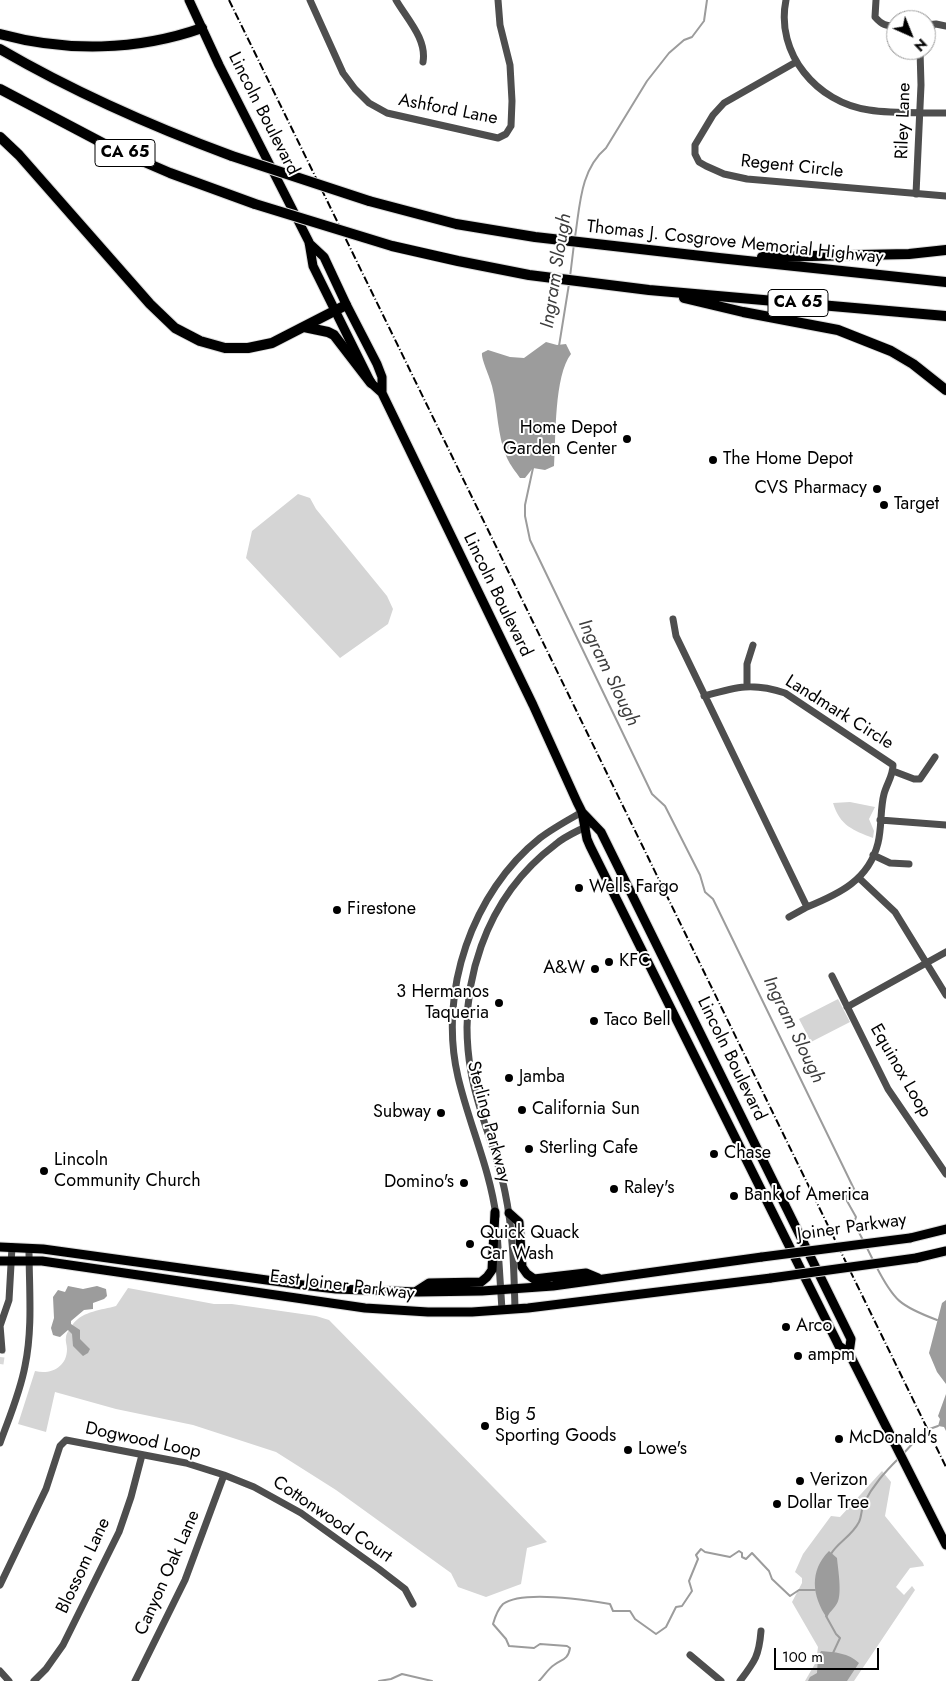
<!DOCTYPE html>
<style>
body{margin:0}
#map{position:relative;width:946px;height:1681px;overflow:hidden;background:#fff;font-family:Jost,sans-serif}
canvas{display:block}
.north{position:absolute;left:886px;top:10px;width:50px;height:50px;box-sizing:border-box;background:#fff;border:1px solid #999;border-radius:50%;rotate:136deg;font-size:14px;font-weight:700;line-height:20px;text-align:center;color:#000}
.north::after{content:'';display:block;margin:auto;width:18px;height:22px;background:#000;clip-path:polygon(50% 0,100% 100%,50% 72%,0 100%)}
.scale{position:absolute;left:774px;top:1648px;width:105px;height:22px;box-sizing:border-box;border:2px solid #000;border-top:0;padding-left:6px;font-size:15px;line-height:18px;white-space:nowrap;color:#000;-webkit-text-stroke:4px #fff;paint-order:stroke}
</style>
<div id="map">
<canvas width="946" height="1681"></canvas>
<div class="north">N</div>
<div class="scale">100 m</div>
</div>
<script>
const ctx = document.querySelector('canvas').getContext('2d');
ctx.lineJoin = 'round';
function fillPath(path, color) {
  ctx.fillStyle = color;
  ctx.fill(path, 'evenodd');
}
function stroke(path, color, width, dash) {
  ctx.strokeStyle = color;
  ctx.lineWidth = width;
  ctx.lineCap = dash ? 'butt' : 'round';
  ctx.setLineDash(dash || []);
  ctx.stroke(path);
}
function label(font, color, halo, rows, align = 'center') {
  ctx.font = font + ' Jost,sans-serif';
  ctx.lineWidth = 4;
  ctx.setLineDash([]);
  ctx.textBaseline = 'middle';
  ctx.strokeStyle = halo;
  ctx.fillStyle = color;
  for (const [text, x, y, turn = 0] of rows) {
    ctx.save();
    ctx.translate(x, y);
    ctx.rotate((+turn || 0) * Math.PI / 180);
    ctx.textAlign = isNaN(turn) ? turn : align;
    if (halo) ctx.strokeText(text, 0, 0);
    ctx.fillText(text, 0, 0);
    ctx.restore();
  }
}
fillPath(new Path2D(`
 M 298,494 L 310,498 L 316,509 L 387,596 L 393,609 L 388,624 L 340,658 L 246,558 L 252,531 Z
 M 850,802 L 875,807 L 869,819 L 874,831 L 873,838 C 853,830 840,826 833,803 Z
 M 838,999 L 850,1022 L 811,1042 L 799,1019 Z
 M 128,1288 L 214,1304 L 232,1304 L 316,1316 L 329,1320 L 547,1542 L 527,1548 L 521,1584 L 486,1597 L 458,1587 L 451,1573 L 336,1490 L 276,1452 L 193,1425 L 116,1409 L 55,1392 L 46,1432 L 18,1424 L 35,1371 C 51,1375 67,1367 67,1349 C 67,1345 65,1341 66,1337 C 66,1333 71,1327 73,1324 C 83,1311 102,1310 116,1306 Z
 M 882,1471 L 891,1482 L 885,1516 L 923,1563 L 924,1566 L 910,1568 L 896,1587 L 904,1595 L 912,1586 L 915,1590 L 854,1681 L 805,1681 L 816,1662 L 818,1647 L 792,1602 L 802,1583 L 802,1578 L 795,1572 L 803,1554 L 831,1516 L 840,1517 Z`), '#d5d5d5');
fillPath(new Path2D(`
 M 546,342 L 557,345 L 566,344 L 571,354 C 554,376 556,437 554,466 L 545,470 L 533,468 L 525,478 L 520,478 C 516,472 510,465 507,458 C 497,436 498,409 492,386 C 490,377 481,359 482,353 L 488,350 L 510,357 L 524,358 Z
 M 68,1286 L 83,1289 L 97,1286 L 106,1289 L 107,1296 L 104,1299 L 93,1303 L 93,1309 L 84,1310 L 71,1321 L 71,1324 L 80,1330 L 80,1339 L 90,1349 L 88,1353 L 83,1356 L 73,1346 L 72,1334 L 68,1330 L 60,1337 L 56,1336 L 53,1335 L 51,1328 L 54,1318 L 53,1297 L 58,1290 L 65,1292 Z
 M 946,1300 L 946,1384 L 937,1372 L 929,1353 L 942,1303 Z
 M 946,1394 L 946,1431 L 944,1427 L 938,1426 L 940,1419 L 938,1416 Z
 M 829,1551 L 837,1558 C 838,1570 843,1597 836,1605 C 833,1610 829,1612 827,1618 C 812,1596 809,1571 829,1551 Z
 M 821,1651 C 834,1652 849,1653 859,1663 L 847,1681 L 808,1681 L 810,1677 L 817,1673 L 818,1657 Z`), '#9c9c9c');
stroke(new Path2D(`
 M 575,237 C 580,206 580,170 606,148 L 647,81 L 669,53 L 684,40 L 692,37 L 704,21 L 707,0
 M 570,277 L 574,244
 M 559,346 L 569,284
 M 533,468 L 525,505 L 525,516 L 530,540 L 652,794 L 665,806 L 700,875 L 705,892 L 713,899 L 855,1191 L 846,1192 L 847,1201 L 856,1217 L 854,1223 L 864,1242
 M 866,1246 L 874,1262
 M 876,1266 C 894,1301 900,1306 937,1320
 M 903,1454 L 924,1431 L 938,1426
 M 831,1554 C 837,1543 852,1536 859,1522 C 862,1516 861,1509 864,1503 C 873,1485 885,1472 899,1458
 M 826,1616 L 836,1634 L 840,1638 L 833,1653
 M 379,1681 L 391,1679 L 402,1674 L 432,1681
 M 539,1681 C 544,1676 548,1669 554,1665 C 562,1659 568,1660 570,1648 L 567,1646 L 540,1644 L 534,1648 L 509,1646 L 506,1639 L 493,1624 C 495,1617 497,1610 503,1604 C 522,1590 586,1600 610,1604 L 613,1611 L 630,1611 L 635,1619 L 656,1634 L 666,1627 L 676,1607 L 682,1606 L 692,1591 L 689,1581 L 698,1559 L 696,1555 L 701,1549 L 705,1552 L 730,1557 L 739,1551 L 742,1553 L 742,1557 L 746,1559 L 752,1553 L 769,1571 L 772,1579 L 790,1596 L 799,1590 L 815,1590`), '#9c9c9c', 2);
stroke(new Path2D(`
 M 0,1364 L 2,1350`), '#d9d9d9', 7, [7, 3.5]);
const major = new Path2D(`
 M 189,0 L 219,65 L 309,242 L 313,266 L 371,383 L 382,393 L 533,705 L 577,802 L 582,812 L 601,832 L 851,1339 L 849,1353
 M 309,243 L 324,257 L 346,304 L 377,364 L 382,377 L 382,393
 M 582,812 L 587,839 L 590,846 L 839,1346 L 849,1353 L 852,1359 L 946,1545
 M 509,1213 L 519,1222 L 522,1267 L 527,1274 L 534,1279 L 586,1273 L 598,1278
 M 910,1238 L 946,1229
 M 0,1247 L 43,1249 L 310,1286 L 336,1289 L 418,1292 L 482,1291 L 553,1286 L 762,1257
 M 916,1258 L 946,1251
 M 0,1261 L 42,1261 L 365,1308 L 428,1312 L 472,1312 L 528,1308 L 771,1278
 M 415,1292 L 429,1283 L 481,1282 L 487,1277 L 492,1270 L 495,1212`);
const highway = new Path2D(`
 M 0,34 C 66,52 137,51 202,28
 M 0,49 C 74,92 151,126 232,156
 M 0,89 L 112,148 L 170,173 L 255,204
 M 0,137 L 19,155 L 150,304 L 175,328 L 200,341 L 225,348 L 248,348 L 272,343 L 346,305
 M 369,201 L 456,224 L 535,237 L 719,258 L 946,282
 M 392,246 L 458,261 L 529,275 L 649,290 L 946,316
 M 762,257 L 909,254 L 946,250
 M 684,298 L 743,312 L 838,330 L 891,351 L 913,364 L 946,390
 M 304,327 L 328,332 L 334,335 L 371,383`);
stroke(major, '#dbdbdb', 11);
stroke(highway, '#dbdbdb', 12);
stroke(new Path2D(`
 M 310,0 L 343,73 L 355,89 L 369,103 L 387,113 L 498,138 L 506,134 L 511,126 L 512,101 L 510,65 L 500,25 L 498,0
 M 396,0 C 407,19 427,39 423,62
 M 786,0 C 775,53 817,103 869,110 C 894,114 921,112 946,113
 M 876,0 L 875,17 C 882,25 886,26 896,26
 M 926,25 L 936,24 L 946,26
 M 796,62 L 724,103 L 713,115 L 695,145 L 695,154 L 699,162 L 706,166 L 724,174 L 747,179 L 946,196
 M 916,194 L 921,85 L 920,50
 M 673,619 L 676,636 L 807,907 C 839,894 869,880 878,843 C 882,827 880,809 884,794 C 887,783 893,776 893,765 L 785,693 C 752,682 736,687 704,696
 M 747,686 L 747,664 L 753,645
 M 893,771 L 914,779 L 920,779 L 935,757
 M 880,820 L 946,825
 M 873,855 L 890,863 L 909,864
 M 859,878 L 895,912 L 946,995
 M 789,917 L 807,907
 M 832,976 L 888,1089 L 946,1174
 M 847,1007 L 946,952
 M 496,1216 C 490,1169 469,1124 458,1077 C 438,992 472,892 540,838 C 553,828 568,820 582,812
 M 497,1232 L 502,1310
 M 515,1309 C 514,1270 513,1230 505,1192 C 497,1152 478,1113 471,1072 C 456,987 485,897 556,844 C 565,836 578,831 589,825
 M 0,1325 L 2,1350
 M 0,1326 L 9,1300 L 12,1247
 M 0,1443 C 9,1418 20,1393 25,1366 C 33,1328 29,1287 29,1248
 M 0,1585 L 46,1489 L 60,1446 L 66,1440 L 186,1463 L 224,1475 L 254,1487 L 301,1513 L 379,1569 L 405,1589 L 413,1604
 M 690,1655 L 721,1681
 M 0,1671 L 9,1681
 M 34,1681 L 46,1669 L 63,1645 L 119,1532 L 131,1497 L 142,1455
 M 135,1681 L 185,1580 L 224,1475
 M 740,1681 C 755,1661 759,1656 761,1631`), '#4e4e4e', 7);
stroke(major, '#000', 9);
stroke(highway, '#000', 10);
stroke(new Path2D(`
 M 229,0 L 946,1467`), '#000', 2, [8, 2.5, 1, 2.5]);
const majorBridge = new Path2D(`
 M 762,1257 L 910,1238
 M 771,1278 L 916,1258`);
const highwayBridge = new Path2D(`
 M 232,156 L 369,201
 M 255,204 L 392,246`);
stroke(majorBridge, '#dbdbdb', 11, []);
stroke(highwayBridge, '#dbdbdb', 12, []);
stroke(majorBridge, '#000', 9);
stroke(highwayBridge, '#000', 10);
for (const [x, y, r, color] of [
 [627,439,5,"#000"],
 [713,460,5,"#000"],
 [877,489,5,"#000"],
 [884,505,5,"#000"],
 [579,888,5,"#000"],
 [337,910,5,"#000"],
 [609,962,5,"#000"],
 [595,969,5,"#000"],
 [499,1003,5,"#000"],
 [594,1021,5,"#000"],
 [509,1078,5,"#000"],
 [522,1110,5,"#000"],
 [441,1113,5,"#000"],
 [529,1149,5,"#000"],
 [714,1154,5,"#000"],
 [44,1171,5,"#000"],
 [464,1183,5,"#000"],
 [614,1189,5,"#000"],
 [734,1196,5,"#000"],
 [470,1244,5,"#000"],
 [786,1327,5,"#000"],
 [798,1356,5,"#000"],
 [485,1426,5,"#000"],
 [839,1439,5,"#000"],
 [628,1450,5,"#000"],
 [800,1481,5,"#000"],
 [777,1504,5,"#000"]
]) {
  const dot = new Path2D();
  dot.arc(x, y, r, 0, 2 * Math.PI);
  ctx.fillStyle = color;
  ctx.fill(dot);
  stroke(dot, '#fff', 2);
}
for (const [x, y, w] of [
 [125,153,60],
 [798,303,60]
]) {
  const box = new Path2D();
  box.roundRect(x - w / 2, y - 13.5, w, 27, 4);
  ctx.fillStyle = '#fff';
  ctx.fill(box);
  stroke(box, '#000', 1);
}
label('bold 16px', '#000', null, [
 ["CA 65",125,153],
 ["CA 65",798,303]
]);
label('18px', '#000', '#fff', [
 ["Ashford Lane",448,110,11],
 ["Lincoln Boulevard",263,114,63],
 ["Riley Lane",904,121,-88],
 ["Regent Circle",792,167,6],
 ["Thomas J. Cosgrove Memorial Highway",735,243,6],
 ["Lincoln Boulevard",497,595,64],
 ["Landmark Circle",839,713,32],
 ["Lincoln Boulevard",731,1059,64],
 ["Equinox Loop",900,1071,60],
 ["Sterling Parkway",488,1122,75],
 ["Joiner Parkway",852,1228,-8],
 ["East Joiner Parkway",342,1286,7],
 ["Dogwood Loop",143,1441,12],
 ["Cottonwood Court",332,1520,34],
 ["Blossom Lane",84,1566,-65],
 ["Canyon Oak Lane",168,1573,-66]
]);
label('18px', '#000', '#fff', [
 ["Home Depot",617,429,"right"],
 ["Garden Center",617,450,"right"],
 ["The Home Depot",723,460],
 ["CVS Pharmacy",867,489,"right"],
 ["Target",894,505],
 ["Wells Fargo",589,888],
 ["Firestone",347,910],
 ["KFC",619,962],
 ["A&W",585,969,"right"],
 ["3 Hermanos",489,993,"right"],
 ["Taqueria",489,1014,"right"],
 ["Taco Bell",604,1021],
 ["Jamba",519,1078],
 ["California Sun",532,1110],
 ["Subway",431,1113,"right"],
 ["Sterling Cafe",539,1149],
 ["Chase",724,1154],
 ["Lincoln",54,1161],
 ["Community Church",54,1182],
 ["Domino's",454,1183,"right"],
 ["Raley's",624,1189],
 ["Bank of America",744,1196],
 ["Quick Quack",480,1234],
 ["Car Wash",480,1255],
 ["Arco",796,1327],
 ["ampm",808,1356],
 ["Big 5",495,1416],
 ["Sporting Goods",495,1437],
 ["McDonald's",849,1439],
 ["Lowe's",638,1450],
 ["Verizon",810,1481],
 ["Dollar Tree",787,1504]
], 'left');
label('italic 19px', '#3d3d3d', '#fff', [
 ["Ingram Slough",557,271,-81],
 ["Ingram Slough",608,673,64],
 ["Ingram Slough",793,1030,64]
]);
</script>
